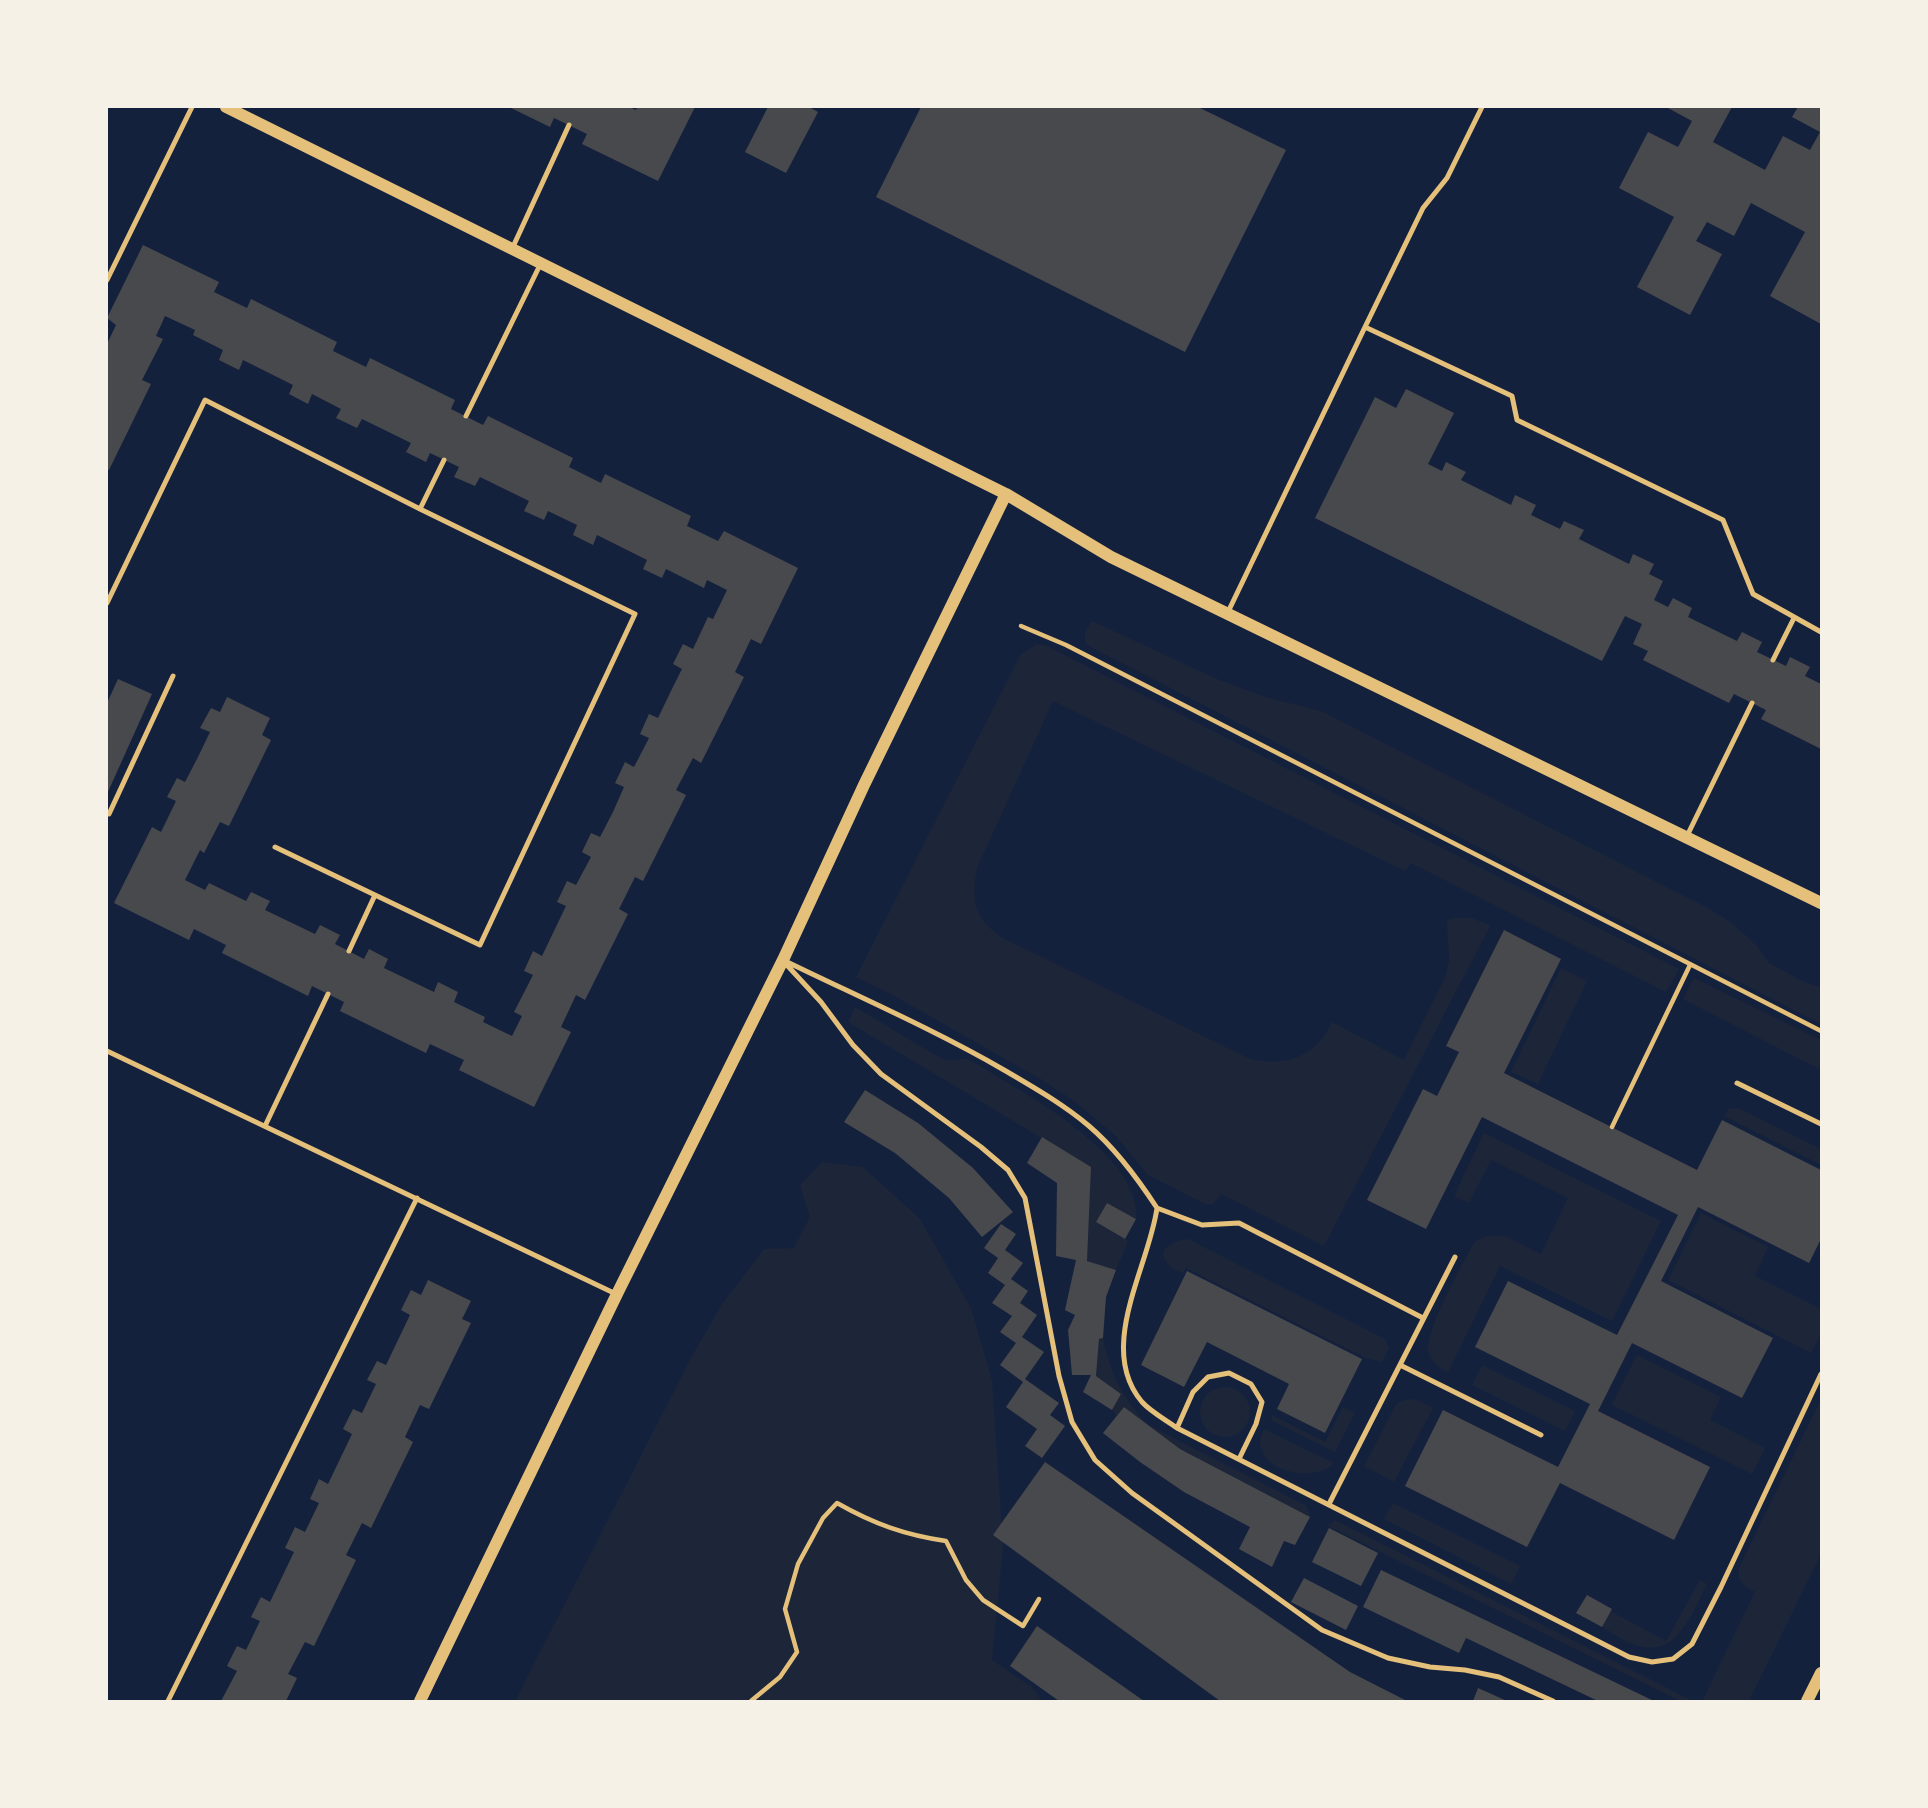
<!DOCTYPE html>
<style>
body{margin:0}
#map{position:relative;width:1928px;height:1808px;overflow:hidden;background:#14213d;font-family:Manrope,sans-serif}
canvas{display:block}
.frame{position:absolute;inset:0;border:108px solid #f6f1e7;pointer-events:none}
</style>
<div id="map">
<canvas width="1928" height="1808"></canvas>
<div class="frame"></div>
</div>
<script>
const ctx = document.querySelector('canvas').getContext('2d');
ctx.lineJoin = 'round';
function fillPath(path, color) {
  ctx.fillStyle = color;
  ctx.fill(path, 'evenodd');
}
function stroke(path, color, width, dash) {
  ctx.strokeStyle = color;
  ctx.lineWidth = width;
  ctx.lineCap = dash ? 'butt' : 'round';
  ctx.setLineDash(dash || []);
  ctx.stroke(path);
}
fillPath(new Path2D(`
 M 1092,621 L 1217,679 L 1265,697 L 1321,711 L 1706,907 L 1732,923 L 1757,946 L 1769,963 L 1806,983 L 1821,987 L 1821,1024 L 1091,647 L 1085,642 L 1085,632 Z
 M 1037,644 L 1047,646 L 1679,969 L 1666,992 L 1411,863 L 1405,871 L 1053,701 L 977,868 C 971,901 974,917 1001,937 L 1248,1058 C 1283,1068 1316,1058 1332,1022 L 1404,1060 L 1445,978 L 1449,961 L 1447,920 C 1465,915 1475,918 1490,926 L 1324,1246 L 1221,1194 L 1213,1204 L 1205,1204 L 1148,1175 L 1115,1135 L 1071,1099 L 1042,1080 L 891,994 L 856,977 L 1021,654 Z
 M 1561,968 L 1587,981 L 1538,1084 L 1511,1072 Z
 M 1694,978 L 1821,1040 L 1821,1070 L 1683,999 Z
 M 855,1007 C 885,1024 913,1043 943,1059 C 951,1063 961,1057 969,1060 C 980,1065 991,1073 1001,1079 C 1044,1104 1142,1162 1136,1219 L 1107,1203 L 1096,1222 L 1128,1241 L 1116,1270 L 1087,1261 L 1090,1167 L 848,1022 Z
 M 1738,1108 L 1821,1149 L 1821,1165 L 1724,1116 L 1729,1109 Z
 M 1484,1133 L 1661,1221 L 1612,1321 L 1500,1266 L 1448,1372 C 1439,1368 1433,1364 1429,1354 C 1422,1334 1464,1263 1474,1242 C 1501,1226 1516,1243 1541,1254 L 1568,1198 L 1491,1160 L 1469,1203 L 1454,1196 Z
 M 822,1162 L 863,1167 L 920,1219 L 971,1308 L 992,1380 L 1003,1547 L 992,1660 L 1032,1687 L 1042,1701 L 515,1701 L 691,1358 L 722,1304 L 764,1249 L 794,1248 L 810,1217 L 800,1185 Z
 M 1701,1213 L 1768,1247 L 1755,1276 L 1821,1309 L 1821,1333 L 1811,1353 L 1668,1280 Z
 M 1188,1239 L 1385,1339 L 1389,1348 L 1382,1362 L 1366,1358 L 1186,1268 L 1183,1273 C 1178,1271 1171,1269 1168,1264 C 1154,1249 1176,1240 1188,1239 Z
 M 1103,1338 C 1109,1371 1125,1404 1150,1426 L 1307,1506 L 1310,1517 L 1180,1449 L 1124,1407 L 1117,1416 L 1112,1410 L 1121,1394 L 1096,1376 L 1099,1339 Z
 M 1637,1355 L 1721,1397 L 1710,1420 L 1765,1448 L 1752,1474 L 1612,1405 Z
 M 1482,1365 L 1575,1411 L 1565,1431 L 1472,1385 Z
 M1200 1412a25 25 0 1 1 50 0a25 25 0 1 1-50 0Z
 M 1408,1399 L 1417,1400 L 1433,1408 L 1394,1482 L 1364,1466 L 1397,1403 Z
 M 1821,1399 L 1821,1554 L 1749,1701 L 1702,1701 L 1755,1592 L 1745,1586 L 1739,1579 L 1739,1568 Z
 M 1343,1407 L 1355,1413 L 1335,1452 L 1271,1420 L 1272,1415 L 1325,1442 Z
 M 1264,1429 L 1334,1463 C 1312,1487 1243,1467 1264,1429 Z
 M 1393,1503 L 1520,1566 L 1511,1584 L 1384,1519 Z
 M 1335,1520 L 1693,1701 L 1680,1701 L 1328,1526 Z
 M 1700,1580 L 1707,1584 C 1692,1613 1677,1659 1636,1645 C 1624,1642 1613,1633 1602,1627 L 1610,1611 L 1666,1641 Z`), '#1d2539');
fillPath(new Path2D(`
 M 509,107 L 629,107 L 636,110 L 637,107 L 695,107 L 658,181 L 582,144 L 587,134 L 554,118 L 550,127 Z
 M 768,107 L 809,107 L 818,112 L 786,173 L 745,152 Z
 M 921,107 L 1198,107 L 1286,150 L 1185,352 L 876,197 Z
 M 1666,107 L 1732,107 L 1713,142 L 1765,170 L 1783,136 L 1810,150 L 1820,132 L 1792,117 L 1798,107 L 1821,107 L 1821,324 L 1770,296 L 1805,232 L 1751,203 L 1734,236 L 1707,222 L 1696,241 L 1722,254 L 1690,315 L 1637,287 L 1674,217 L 1619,188 L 1648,132 L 1678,147 L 1692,121 Z
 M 143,245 L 219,282 L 214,292 L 247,308 L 251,299 L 337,342 L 333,351 L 366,367 L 370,358 L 455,400 L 451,409 L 483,425 L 488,416 L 573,458 L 569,467 L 601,483 L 605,474 L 691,516 L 687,526 L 718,541 L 724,531 L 798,568 L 761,644 L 751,639 L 735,672 L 744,677 L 701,763 L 693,758 L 676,790 L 686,795 L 643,881 L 635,877 L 619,909 L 628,914 L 585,1000 L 576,995 L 561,1027 L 571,1032 L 534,1107 L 459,1070 L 464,1060 L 430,1044 L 426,1053 L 340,1011 L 344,1002 L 312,986 L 308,996 L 222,953 L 226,945 L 194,929 L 189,940 L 114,903 L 152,827 L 161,832 L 176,801 L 167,797 L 177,778 L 185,782 L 198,757 L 210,732 L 200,728 L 211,708 L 220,712 L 227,697 L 270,718 L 262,735 L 271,740 L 229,826 L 220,822 L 204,853 L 200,850 L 185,880 L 205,890 L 209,883 L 246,901 L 251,892 L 270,901 L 265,910 L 315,934 L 320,925 L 340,935 L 335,944 L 364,959 L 369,949 L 388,959 L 384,968 L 434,992 L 438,982 L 458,992 L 454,1002 L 485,1017 L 483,1022 L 512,1036 L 522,1016 L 514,1012 L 533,975 L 524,971 L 533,951 L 542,956 L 566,906 L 557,902 L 567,881 L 576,885 L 591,857 L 582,852 L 591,833 L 600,837 L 613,812 L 624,787 L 615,783 L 625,762 L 634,767 L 649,738 L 640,734 L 649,714 L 658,718 L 670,693 L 682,669 L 673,664 L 683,644 L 693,649 L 708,617 L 713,619 L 727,590 L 707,580 L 704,588 L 666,569 L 662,578 L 643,569 L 647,560 L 597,535 L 593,545 L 573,535 L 577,525 L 548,511 L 544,520 L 524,511 L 529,501 L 480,477 L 475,486 L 454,477 L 459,467 L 430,453 L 426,462 L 406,452 L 411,443 L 362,419 L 357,428 L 336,418 L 341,409 L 312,394 L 308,404 L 289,394 L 293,385 L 243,360 L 239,370 L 219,360 L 223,350 L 193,335 L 195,330 L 165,316 L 156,336 L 163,339 L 142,380 L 151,384 L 109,470 L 107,469 L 107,344 L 116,325 L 107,318 Z
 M 1406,389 L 1454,413 L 1428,464 L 1442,471 L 1446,462 L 1466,472 L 1461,480 L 1511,505 L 1515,495 L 1536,505 L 1531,515 L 1560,529 L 1564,521 L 1584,530 L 1579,539 L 1629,564 L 1633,554 L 1654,564 L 1649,574 L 1663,581 L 1654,600 L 1668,607 L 1673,598 L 1692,608 L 1688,617 L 1737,641 L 1742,632 L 1762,642 L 1757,652 L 1786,666 L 1790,657 L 1810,667 L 1805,676 L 1821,684 L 1821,749 L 1761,719 L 1766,710 L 1734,694 L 1729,703 L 1643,660 L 1648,651 L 1633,644 L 1642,624 L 1625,616 L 1602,661 L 1315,518 L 1375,397 L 1396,408 Z
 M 118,679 L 152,694 L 107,794 L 107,703 Z
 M 1504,930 L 1561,959 L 1504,1073 L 1697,1170 L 1722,1120 L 1821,1170 L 1821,1239 L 1809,1263 L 1698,1207 L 1661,1281 L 1773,1338 L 1742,1398 L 1632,1343 L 1598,1411 L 1710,1467 L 1674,1540 L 1560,1483 L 1527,1547 L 1405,1486 L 1443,1410 L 1558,1467 L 1590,1404 L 1475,1347 L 1508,1281 L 1617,1335 L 1678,1215 L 1482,1117 L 1426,1229 L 1367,1200 L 1423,1089 L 1437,1096 L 1459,1052 L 1446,1046 Z
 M 865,1090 L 918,1123 L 973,1168 L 1013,1212 L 982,1237 L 949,1198 L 895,1153 L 844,1122 Z
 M 1042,1137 L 1091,1167 L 1087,1261 L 1116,1270 L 1106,1297 L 1103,1338 L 1099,1339 L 1096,1376 L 1121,1394 L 1112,1410 L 1083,1392 L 1091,1375 L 1072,1375 L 1068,1330 L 1075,1315 L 1065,1310 L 1076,1260 L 1056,1256 L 1057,1183 L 1027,1163 Z
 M 1107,1203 L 1136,1219 L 1125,1239 L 1096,1222 Z
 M 1001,1224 L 1016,1234 L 1005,1250 L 1023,1263 L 1011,1279 L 1028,1291 L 1020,1303 L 1037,1315 L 1022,1337 L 1044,1352 L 1025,1379 L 1059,1403 L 1050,1415 L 1065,1426 L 1042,1458 L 1025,1446 L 1037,1429 L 1006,1407 L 1023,1382 L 1000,1365 L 1016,1343 L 1000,1332 L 1012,1316 L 992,1303 L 1005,1285 L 988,1273 L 998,1258 L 984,1248 Z
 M 1187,1271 L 1362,1359 L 1325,1433 L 1277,1409 L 1289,1384 L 1207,1342 L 1184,1387 L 1141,1365 Z
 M 428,1280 L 471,1301 L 462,1319 L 471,1323 L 429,1409 L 420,1405 L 405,1437 L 413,1442 L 371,1528 L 362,1523 L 346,1555 L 356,1560 L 314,1646 L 305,1642 L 288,1674 L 297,1678 L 286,1701 L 221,1701 L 237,1671 L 227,1666 L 237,1646 L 246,1650 L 260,1621 L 251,1617 L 261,1597 L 270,1602 L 294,1552 L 285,1548 L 295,1527 L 305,1532 L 319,1503 L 310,1499 L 319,1479 L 328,1484 L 352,1434 L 343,1429 L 353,1409 L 362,1413 L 376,1384 L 367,1380 L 377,1361 L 386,1365 L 410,1315 L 401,1310 L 411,1290 L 421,1295 Z
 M 1124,1407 L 1180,1449 L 1310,1517 L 1295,1545 L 1284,1541 L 1272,1567 L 1239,1549 L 1250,1527 L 1184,1492 L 1140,1462 L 1103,1433 Z
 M 1045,1462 L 1350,1672 L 1407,1701 L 1220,1701 L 993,1535 Z
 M 1329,1528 L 1378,1553 L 1361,1586 L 1312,1562 Z
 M 1381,1570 L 1654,1701 L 1598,1701 L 1466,1638 L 1459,1653 L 1363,1607 Z
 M 1304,1578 L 1358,1606 L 1346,1630 L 1291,1602 Z
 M 1587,1595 L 1612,1609 L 1602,1627 L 1576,1613 Z
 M 1037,1626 L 1144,1701 L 1059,1701 L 1010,1666 Z
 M 1478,1688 L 1507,1701 L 1473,1701 Z`), '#48494c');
stroke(new Path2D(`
 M 1021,626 L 1066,645 L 1821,1031
 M 1612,1127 L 1690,965
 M 751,1701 L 780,1677 L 797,1652 L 785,1609 L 798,1564 L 823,1518 L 837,1503 C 874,1524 905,1535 946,1541 L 966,1580 L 983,1600 L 1023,1626 L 1039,1599`), '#e5c07b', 4.5);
stroke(new Path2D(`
 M 512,249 L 569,125
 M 107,280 L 192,107
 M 1365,327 L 1423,208 L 1447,178 L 1482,107
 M 466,416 L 540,265
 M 420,509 L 444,460
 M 107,603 L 205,400 L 420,509 L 635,614 L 480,945 L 375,895 L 349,951
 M 1228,612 L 1365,327 L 1512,396 L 1517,420 L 1723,520 L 1753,594 L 1821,632
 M 1773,660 L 1794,618
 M 109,814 L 173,676
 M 1686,838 L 1752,703
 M 275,847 L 375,895
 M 783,960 C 857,996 933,1029 1004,1070 C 1033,1087 1063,1104 1089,1126 C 1116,1149 1138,1179 1157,1208 C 1149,1267 1096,1348 1142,1402 C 1151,1412 1166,1420 1177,1428 L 1629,1657 L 1652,1662 L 1673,1659 L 1692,1644 L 1721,1587 L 1821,1374
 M 785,963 L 821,1002 L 853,1045 L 881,1074 L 981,1147 L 1008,1170 L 1025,1198 L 1059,1376 L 1072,1422 L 1095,1460 L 1132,1493 L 1322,1630 L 1388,1658 L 1430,1667 L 1465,1670 L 1499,1677 L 1553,1701
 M 107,1051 L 616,1294
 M 1737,1083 L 1821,1124
 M 265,1126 L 328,994
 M 1157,1208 L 1202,1225 L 1239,1223 L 1423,1318
 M 1400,1365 L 1541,1435
 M 1177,1428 L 1193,1392 L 1208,1377 L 1229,1373 L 1251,1384 L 1262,1402 L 1256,1424 L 1239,1459
 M 1329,1504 L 1455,1257
 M 168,1701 L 417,1198`), '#e5c07b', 5);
stroke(new Path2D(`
 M 226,107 L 1006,494 L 1111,557 L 1821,903
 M 420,1701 L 617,1294 L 783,960 L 864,785 L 1006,494
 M 1807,1701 L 1821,1673`), '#e5c07b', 12);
</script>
